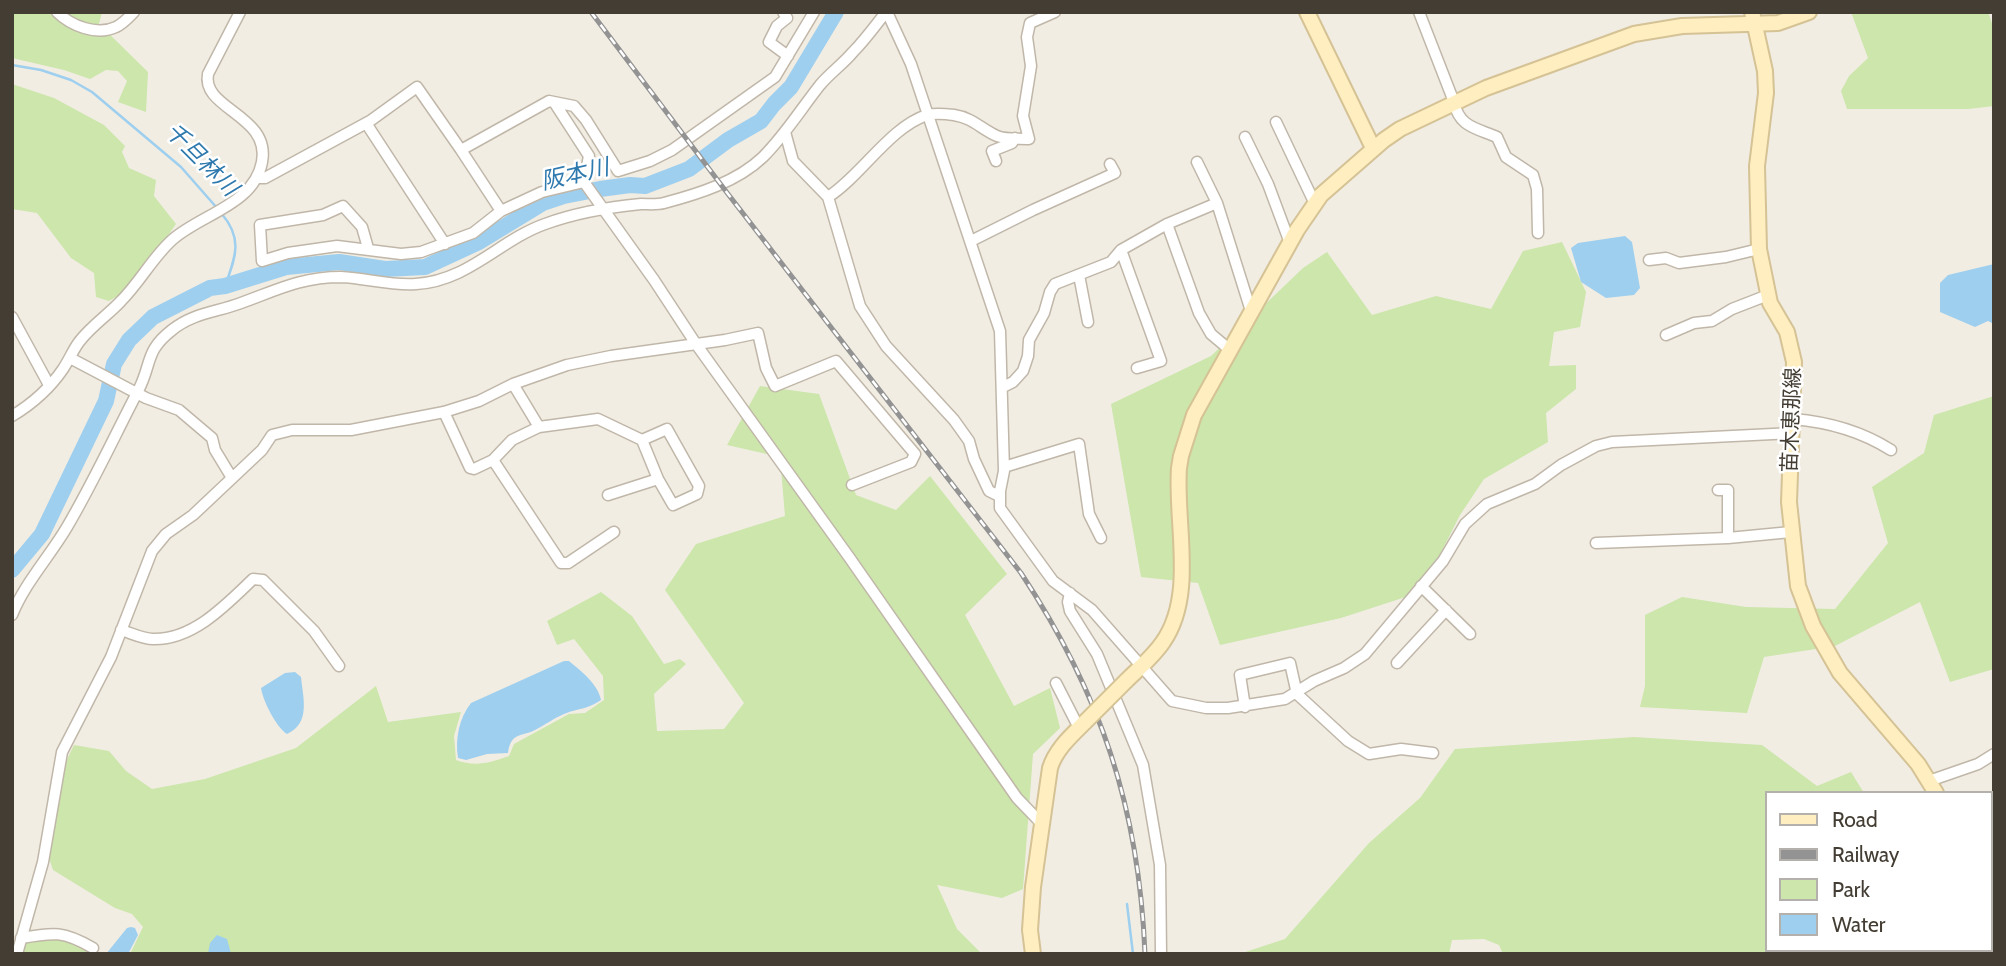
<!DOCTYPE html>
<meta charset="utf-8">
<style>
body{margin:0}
#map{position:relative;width:2006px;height:966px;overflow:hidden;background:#f1ede3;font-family:Cabin,sans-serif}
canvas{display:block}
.frame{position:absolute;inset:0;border:14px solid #433d33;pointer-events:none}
.legend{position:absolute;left:1765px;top:791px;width:228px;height:161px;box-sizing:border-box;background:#fff;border:2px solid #b4b1ad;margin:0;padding:9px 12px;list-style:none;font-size:21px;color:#433d33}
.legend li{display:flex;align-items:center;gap:14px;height:35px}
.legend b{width:35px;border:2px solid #b4b1ad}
</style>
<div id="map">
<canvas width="2006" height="966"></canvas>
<div class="frame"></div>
<ul class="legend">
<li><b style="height:9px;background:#feeec0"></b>Road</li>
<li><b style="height:9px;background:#939393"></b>Railway</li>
<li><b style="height:19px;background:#cce6ab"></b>Park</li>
<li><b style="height:19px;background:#9ecfef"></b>Water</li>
</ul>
</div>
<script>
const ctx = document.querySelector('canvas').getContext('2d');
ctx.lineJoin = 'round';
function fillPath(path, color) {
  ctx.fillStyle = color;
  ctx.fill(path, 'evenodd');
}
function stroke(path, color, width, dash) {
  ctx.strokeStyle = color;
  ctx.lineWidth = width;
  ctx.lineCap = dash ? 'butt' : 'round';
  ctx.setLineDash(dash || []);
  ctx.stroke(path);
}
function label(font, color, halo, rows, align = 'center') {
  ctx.font = font + ' Cabin,"Noto Sans JP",sans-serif';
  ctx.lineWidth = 5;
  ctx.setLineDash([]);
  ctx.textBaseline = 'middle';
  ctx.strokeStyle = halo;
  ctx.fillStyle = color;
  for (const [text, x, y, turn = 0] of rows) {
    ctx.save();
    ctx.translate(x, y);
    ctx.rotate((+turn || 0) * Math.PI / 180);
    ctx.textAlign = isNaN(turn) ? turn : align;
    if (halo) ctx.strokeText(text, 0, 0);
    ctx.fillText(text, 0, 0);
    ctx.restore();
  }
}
fillPath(new Path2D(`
 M 12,12 L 102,12 L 99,24 L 148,72 L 146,112 L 118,102 L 127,81 L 118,71 L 106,70 L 90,79 L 64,70 L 12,58 Z
 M 1851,12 L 1988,12 L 1994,29 L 1994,106 L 1968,109 L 1847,109 L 1841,91 L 1849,76 L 1868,58 Z
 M 12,84 L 54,98 L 104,125 L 125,146 L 122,152 L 129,168 L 156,180 L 154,196 L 176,224 C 157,250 138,287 109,301 L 96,297 L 94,273 L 71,258 L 37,213 L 12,209 Z
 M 1562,242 L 1586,292 L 1580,327 L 1554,332 L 1549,366 L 1576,365 L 1576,389 L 1546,413 L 1548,442 L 1484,479 L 1460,515 L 1421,592 L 1341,618 L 1220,645 L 1198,583 L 1141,577 L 1111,404 L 1211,356 L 1303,268 L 1327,252 L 1372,315 L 1436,296 L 1491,309 L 1523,251 Z
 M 760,386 L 819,394 L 856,495 L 896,510 L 930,476 L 1007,574 L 965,615 L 1014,706 L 1050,688 L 1060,728 L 1033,754 L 1023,889 L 1002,898 L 937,885 L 957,929 L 982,954 L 130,954 L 143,927 L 132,914 L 115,908 L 53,870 L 49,858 L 60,774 L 74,745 L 109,751 L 126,771 L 152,789 L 205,779 L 296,748 L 376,686 L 388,722 L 461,712 L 454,736 L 456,760 C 475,767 490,763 509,756 L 514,744 L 569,714 L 585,713 L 604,700 L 603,676 L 574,639 L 557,645 L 547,621 L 601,592 L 632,616 L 664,664 L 680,659 L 686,664 L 654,694 L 657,731 L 724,729 L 744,703 L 665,590 L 696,544 L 785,516 L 780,457 L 727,445 Z
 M 1994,396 L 1994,669 L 1950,682 L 1920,602 L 1835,646 L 1764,657 L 1747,713 L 1640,707 L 1645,686 L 1645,615 L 1682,597 L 1746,607 L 1835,609 L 1888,543 L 1872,487 L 1924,453 L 1934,415 Z
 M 1634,737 L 1762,745 L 1817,786 L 1851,772 L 1864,793 L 1766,793 L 1766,950 L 1871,950 L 1868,954 L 1503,954 L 1499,945 L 1484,939 L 1452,940 L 1449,954 L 1239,954 L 1285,939 L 1369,843 L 1420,798 L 1455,749 Z
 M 73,938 L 92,954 L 19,954 L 23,940 Z`), '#cce6ab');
fillPath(new Path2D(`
 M 1625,236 L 1632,242 L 1640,288 L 1634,295 L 1606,298 L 1581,282 L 1571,248 L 1578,243 Z
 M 1994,264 L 1994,324 L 1988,321 L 1975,327 L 1940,312 L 1940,283 L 1948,275 Z
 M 564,661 L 569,661 C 581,671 598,684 601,700 C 586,710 579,708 564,714 C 554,718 545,725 535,730 C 521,737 511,732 508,753 L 487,754 L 466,760 L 458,758 C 455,739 459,718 471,703 Z
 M 295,672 L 301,677 C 303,698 311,723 287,734 C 276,727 263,701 261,688 L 285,673 Z
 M 131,927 L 135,928 L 138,935 L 128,954 L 106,954 L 127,928 Z
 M 217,935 L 227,939 L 231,954 L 208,954 L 210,943 Z`), '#9ecfef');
stroke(new Path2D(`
 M 12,65 L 41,70 L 71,80 L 92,92 L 181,167 L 217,208
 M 221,213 C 244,239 235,258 225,286
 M 1127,904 L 1133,954`), '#9ecfef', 2.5);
stroke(new Path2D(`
 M 12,570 L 42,534 L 106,401 L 114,364 L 129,340 L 153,317 L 210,288 L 225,286 L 286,267 L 339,262 L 385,269 L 425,267 L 479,242 L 543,203 L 564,196 L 600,189 L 630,185 L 645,186 L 689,169 L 728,140 L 761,121 L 774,104 L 791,87 L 836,12`), '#9ecfef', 16);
const street = new Path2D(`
 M 57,12 C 71,26 97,36 116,27 C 123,24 129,17 134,12
 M 783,12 L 787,18 L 777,26 L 769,42 L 788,56
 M 887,12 L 911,64 L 1000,331 L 1004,471 L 1000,491 L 1000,508 L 1053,581 L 1092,610 L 1172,701 L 1206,708 L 1228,708 L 1285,699 L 1314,681 L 1344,668 L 1365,654 L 1443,561 L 1465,524 L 1487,504 L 1535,484 L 1561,465 L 1596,446 L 1612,442 L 1793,433
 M 1419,12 L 1454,102 C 1459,127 1476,128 1497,137 L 1506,157 L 1533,175 L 1537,189 L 1538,233
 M 554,102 L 589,156 L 584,182 L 654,280 L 696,344 L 849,557 L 1017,798 L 1042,824
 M 1276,122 L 1315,204
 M 366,123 L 445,244
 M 785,132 L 793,161 L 828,197 L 860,306 L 886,346 L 954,420 L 969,441 L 974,459 L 989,491 L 999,496
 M 1245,137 L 1268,184 L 1290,243
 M 461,150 L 501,211
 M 996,161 L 992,151 L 1012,143 L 1015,138
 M 1197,162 L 1217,203
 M 257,178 L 265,178 L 370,121 L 417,87 L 461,150 L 549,101 L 574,106 L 586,120 L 618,171 L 650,161 L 672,150 L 775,77 L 814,12
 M 828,197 C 861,176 890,127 927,115 C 935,113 946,114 954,115 C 973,118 981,129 997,136 C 1006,140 1019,138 1029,139 L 1023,116 L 1031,66 L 1027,37 L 1030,23 L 1055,12
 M 1167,224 L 1199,313 L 1211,334 L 1230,350
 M 971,241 L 1033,210 L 1115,173 L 1110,164
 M 368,248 L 362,227 L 343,206 L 323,215 L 260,225 L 262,261 L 288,253 L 337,246 L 401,254 L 421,252 L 473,233 L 501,211 L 542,192 L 584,182
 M 1121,250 L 1161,361 L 1137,368
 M 1649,260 L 1666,258 L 1679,263 L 1726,257 L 1759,249
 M 1079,275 L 1088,322
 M 12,317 L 49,385
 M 1666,335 L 1694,323 L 1712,321 L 1732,309 L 1768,295
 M 70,358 L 146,398 L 179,410 L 212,438 L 215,450 L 232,478
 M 513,384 L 539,427 L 598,419 L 642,440
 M 1003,387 L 1013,382 L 1023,371 L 1028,356 L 1029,340 L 1044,313 L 1050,292 L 1055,284 L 1111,262 L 1121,250 L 1167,224 L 1217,203 L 1251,311
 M 444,412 L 470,468 L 474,469 L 493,460 L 512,440 L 539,427
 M 12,416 C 32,404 50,388 63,369 C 69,360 73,350 79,342 C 91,326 108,315 121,301 C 140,282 153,257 172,240 C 201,214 254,205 262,162 C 271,115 201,109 208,74 L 240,12
 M 1793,419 C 1829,422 1861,431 1891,450
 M 667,429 L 699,486 L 697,494 L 673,505 L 658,479 L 642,440 Z
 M 493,460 L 561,563 L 568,563 L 614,532
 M 1004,467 L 1079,444 L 1089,514 L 1101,538
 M 608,495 L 658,479
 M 1728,538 L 1791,532
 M 1596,543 L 1728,538 L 1728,490 L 1718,490
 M 1421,586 L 1470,634
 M 1070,593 L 1068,602 L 1070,611 L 1097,654 L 1143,765 L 1160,865 L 1161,954
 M 12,615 C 24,584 50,556 67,527 C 93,483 115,435 139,389 C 152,363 145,351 172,330 C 193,313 217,312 241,303 C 277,290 301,277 341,277 C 366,278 391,286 416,284 C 468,281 500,240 545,224 C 575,213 610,207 641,204 C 649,204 657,205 664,203 C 698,194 737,182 763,157 C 785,135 801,109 820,85 C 830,73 843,64 853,52 C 865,40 875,26 886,12
 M 121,630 C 131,633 143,639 153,639 C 193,640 226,605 253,579 L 263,580 L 314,631 L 339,666
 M 1397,663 L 1446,610
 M 1056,683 L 1079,728
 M 1245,707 L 1240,675 L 1290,663 L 1297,694 L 1348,741 L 1369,754 L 1401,749 L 1433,753
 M 1929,781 L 1978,764 L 1994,754
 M 21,938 C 54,932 64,931 93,948
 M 17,954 L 43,862 L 62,752 L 111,657 L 152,551 L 166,534 L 193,515 L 262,450 L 272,435 L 292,430 L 351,430 L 444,412 L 479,401 L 513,384 L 567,365 L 611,356 L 725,340 L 758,333 L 766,368 L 775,386 L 836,361 L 915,454 L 911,462 L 852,485`);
const secondary = new Path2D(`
 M 1307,12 L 1373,148
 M 1752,12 L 1765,71 L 1766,93 L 1757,166 L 1759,249 L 1770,303 L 1787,332 L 1794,362 L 1789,502 L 1798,586 L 1813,626 L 1840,673 L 1918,764 L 1936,793
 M 1126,681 C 1139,668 1153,657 1163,642 C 1196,595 1175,523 1179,468 L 1181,456 L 1194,415 L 1297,230 L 1321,195 L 1384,140 L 1400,129 L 1486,88 L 1634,34 L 1682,26 L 1778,23 L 1809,12
 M 1990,858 L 1994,861
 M 1033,954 L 1030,930 L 1033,887 L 1050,768 C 1056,749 1071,736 1085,722`);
stroke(street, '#c0b7a9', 13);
stroke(secondary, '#d5c295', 18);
stroke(street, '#fff', 10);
stroke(secondary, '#feeec0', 14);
const rail = new Path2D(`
 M 591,12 L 728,194 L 1021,573 C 1101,694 1139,808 1145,954`);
stroke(rail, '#939393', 5);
stroke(rail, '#fff', 2.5, [8]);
const secondaryBridge = new Path2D(`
 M 1085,722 L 1126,681`);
stroke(secondaryBridge, '#d5c295', 18, []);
stroke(secondaryBridge, '#feeec0', 14);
label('21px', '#433d33', '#fff', [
 ["苗木恵那線",1792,420,-88]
]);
label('italic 23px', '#2e79ad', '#fff', [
 ["千旦林川",201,160,45],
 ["阪本川",575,175,-13]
]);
</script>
